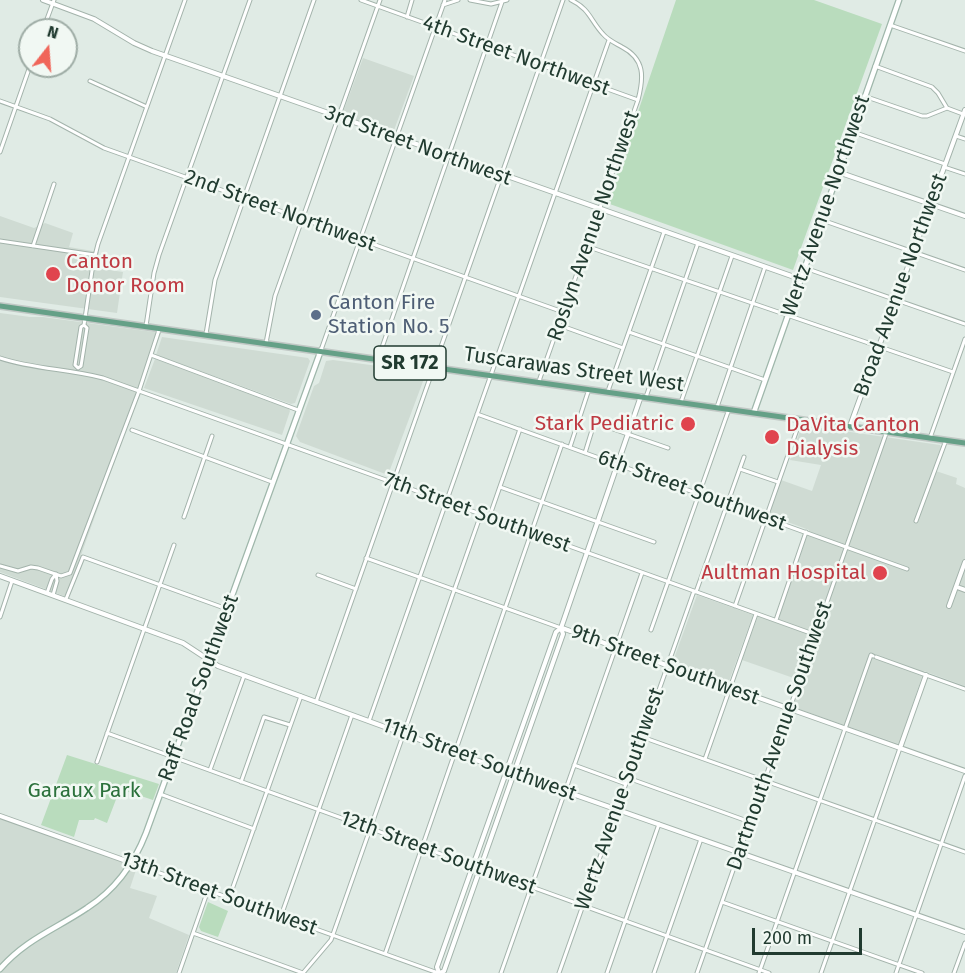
<!DOCTYPE html>
<style>
body{margin:0}
#map{position:relative;width:965px;height:973px;overflow:hidden;background:#e0ebe5;font-family:"Fira Sans",sans-serif}
canvas{display:block}
.north{position:absolute;left:18px;top:18px;width:60px;height:60px;box-sizing:border-box;background:#f1f8f3;border:2px solid #9eaca5;border-radius:50%;rotate:17deg;font-size:16px;font-weight:700;line-height:24px;text-align:center;color:#213b30}
.north::after{content:'';display:block;margin:auto;width:21px;height:27px;background:#f0665a;clip-path:polygon(50% 0,100% 100%,50% 72%,0 100%)}
.scale{position:absolute;left:752px;top:928px;width:110px;height:27px;box-sizing:border-box;border:3px solid #213b30;border-top:0;padding-left:8px;font-size:18px;line-height:21px;white-space:nowrap;color:#213b30;-webkit-text-stroke:4px #f1f8f3;paint-order:stroke}
</style>
<div id="map">
<canvas width="965" height="973"></canvas>
<div class="north">N</div>
<div class="scale">200 m</div>
</div>
<script>
const ctx = document.querySelector('canvas').getContext('2d');
ctx.lineJoin = 'round';
function fillPath(path, color) {
  ctx.fillStyle = color;
  ctx.fill(path, 'evenodd');
}
function stroke(path, color, width, dash) {
  ctx.strokeStyle = color;
  ctx.lineWidth = width;
  ctx.lineCap = dash ? 'butt' : 'round';
  ctx.setLineDash(dash || []);
  ctx.stroke(path);
}
function label(font, color, halo, rows, align = 'center') {
  ctx.font = font + ' "Fira Sans",sans-serif';
  ctx.lineWidth = 5;
  ctx.setLineDash([]);
  ctx.textBaseline = 'middle';
  ctx.strokeStyle = halo;
  ctx.fillStyle = color;
  for (const [text, x, y, turn = 0] of rows) {
    ctx.save();
    ctx.translate(x, y);
    ctx.rotate((+turn || 0) * Math.PI / 180);
    ctx.textAlign = isNaN(turn) ? turn : align;
    if (halo) ctx.strokeText(text, 0, 0);
    ctx.fillText(text, 0, 0);
    ctx.restore();
  }
}
fillPath(new Path2D(`
 M 363,58 L 414,76 L 393,133 L 342,115 Z
 M 0,216 L 34,228 L 45,223 L 73,233 L 69,247 L 99,252 L 96,268 L 123,272 L 117,313 L 0,297 Z
 M 0,313 L 30,317 L 43,317 L 161,333 L 67,594 L 64,596 L 0,572 Z
 M 162,337 L 308,358 L 310,361 L 295,403 L 291,404 L 156,355 Z
 M 155,359 L 289,409 L 290,411 L 282,435 L 144,388 Z
 M 333,360 L 408,370 L 425,376 L 388,475 L 300,442 L 296,436 L 314,386 L 319,383 L 326,361 Z
 M 802,425 L 940,445 L 941,447 L 933,470 L 957,478 L 956,484 L 965,488 L 965,686 L 924,671 L 899,744 L 793,707 L 802,681 L 742,660 L 758,616 L 777,623 L 809,530 L 769,515 L 781,480 L 812,491 L 821,465 L 790,460 Z
 M 697,595 L 753,615 L 728,684 L 672,664 Z
 M 0,818 L 137,867 L 130,888 L 157,896 L 149,918 L 189,935 L 176,973 L 0,973 Z`), '#cfdbd3');
fillPath(new Path2D(`
 M 676,0 L 814,0 L 882,24 L 793,270 L 607,203 Z
 M 67,755 L 159,784 L 153,800 L 120,789 L 107,823 L 95,818 L 94,820 L 79,820 L 74,837 L 41,825 Z
 M 208,902 L 228,911 L 218,937 L 201,931 L 199,927 Z`), '#b9dcbd');
const minor = new Path2D(`
 M 361,0 L 638,100
 M 470,0 L 491,4 L 507,0
 M 443,5 L 458,0
 M 407,17 L 412,0
 M 890,25 L 965,51
 M 43,30 L 54,0
 M 875,66 L 932,87 L 938,93 L 947,108 L 963,114
 M 90,81 L 147,107
 M 864,96 L 922,116 L 927,116 L 947,108
 M 0,101 L 50,119 L 104,148 L 563,312
 M 853,132 L 945,164
 M 956,136 L 965,139
 M 0,152 L 30,66
 M 944,167 L 965,174
 M 822,220 L 965,270
 M 0,241 L 95,255
 M 33,246 L 54,184
 M 586,246 L 953,372
 M 805,268 L 965,324
 M 84,325 L 93,264 L 98,244 L 185,0
 M 84,325 L 87,328 L 81,366 L 78,368 L 75,365 L 81,327 Z
 M 559,325 L 623,348
 M 146,326 L 154,273 L 159,255 L 250,0
 M 629,332 L 765,380
 M 206,334 L 215,280 L 314,0
 M 266,343 L 275,296 L 380,0
 M 663,344 L 698,243
 M 321,350 L 445,0
 M 151,355 L 298,410
 M 0,358 C 33,369 68,369 103,378 L 816,635
 M 378,359 L 502,2
 M 539,381 L 638,100 C 644,77 645,59 622,47 C 615,43 608,40 603,34 C 590,20 590,9 571,0
 M 608,391 L 664,232
 M 646,397 L 664,345
 M 681,402 L 732,256
 M 717,407 L 765,267
 M 477,414 L 907,569
 M 132,430 L 272,482
 M 930,438 L 965,339
 M 570,447 L 589,389
 M 585,453 L 593,427 L 596,423 L 668,448
 M 740,469 L 778,482
 M 500,487 L 654,542
 M 184,517 L 212,436
 M 489,518 L 520,429
 M 916,521 L 946,440
 M 366,558 L 561,628
 M 0,566 L 18,571 L 31,567 L 38,568 L 61,576 L 70,573 L 139,391 L 159,330
 M 318,575 L 356,589
 M 696,592 L 744,457
 M 47,593 L 52,579 L 56,574
 M 53,595 L 57,581 L 56,574
 M 66,599 L 83,557 L 227,609
 M 735,606 L 800,421
 M 0,617 L 12,581
 M 776,620 L 806,532
 M 651,630 L 729,409
 M 876,657 L 965,689
 M 316,702 L 563,0
 M 369,721 L 609,40
 M 107,733 L 769,973
 M 642,737 L 965,852
 M 705,759 L 756,614
 M 97,762 L 174,545
 M 574,765 L 626,784
 M 210,770 L 244,676
 M 628,778 L 750,822
 M 241,782 L 264,717 L 290,725
 M 160,794 L 254,829
 M 132,863 L 438,973
 M 229,898 L 301,696
 M 722,902 L 922,973
 M 281,916 L 352,715
 M 193,933 L 303,973
 M 385,954 L 562,444
 M 179,973 L 208,890
 M 303,973 L 331,940 L 481,514
 M 501,973 L 642,573
 M 559,973 L 694,591
 M 607,973 L 659,824
 M 654,973 L 701,839
 M 697,973 L 887,431
 M 759,973 L 871,655 L 873,656
 M 821,973 L 900,748
 M 896,973 L 965,776
 M 954,973 L 965,943`);
const tertiary = new Path2D(`
 M 43,0 L 94,19 L 134,43 L 152,51 L 800,279
 M 838,172 L 965,216
 M 850,426 L 965,110
 M 0,576 L 183,643 L 218,666 L 456,753 L 965,932
 M 957,587 L 965,590
 M 949,606 L 965,562
 M 562,628 L 965,771
 M 900,748 L 926,675
 M 0,816 L 132,863
 M 439,973 L 437,967 L 556,632 L 561,628
 M 440,973 L 444,971 L 563,634 L 561,628 L 641,396`);
const secondary = new Path2D(`
 M 754,412 L 899,0
 M 0,969 C 26,939 56,929 87,908 C 115,890 134,864 146,833 L 321,350`);
const primary = new Path2D(`
 M 0,306 L 965,443`);
stroke(minor, '#a3b3ab', 5);
stroke(tertiary, '#a3b3ab', 6);
stroke(secondary, '#9fb7ab', 7);
stroke(primary, '#c1c8c5', 8);
stroke(minor, '#fff', 3);
stroke(tertiary, '#fff', 4);
stroke(secondary, '#fff', 4.5);
stroke(primary, '#65a087', 5);
for (const [x, y, r, color] of [
 [53,274,8,"#e0444e"],
 [316,315,6,"#5c6f8a"],
 [688,424,8,"#e0444e"],
 [772,437,8,"#e0444e"],
 [880,573,8,"#e0444e"]
]) {
  const dot = new Path2D();
  dot.arc(x, y, r, 0, 2 * Math.PI);
  ctx.fillStyle = color;
  ctx.fill(dot);
  stroke(dot, '#f1f8f3', 2);
}
for (const [x, y, w] of [
 [410,363,72]
]) {
  const box = new Path2D();
  box.roundRect(x - w / 2, y - 17, w, 34, 4.5);
  ctx.fillStyle = '#f1f8f3';
  ctx.fill(box);
  stroke(box, '#213b30', 1.5);
}
label('bold 20px', '#213b30', null, [
 ["SR 172",410,363]
]);
label('21px', '#213b30', '#f1f8f3', [
 ["4th Street Northwest",516,56,20],
 ["3rd Street Northwest",418,146,20],
 ["Wertz Avenue Northwest",826,206,-71],
 ["2nd Street Northwest",280,211,20],
 ["Roslyn Avenue Northwest",594,226,-71],
 ["Broad Avenue Northwest",901,285,-70],
 ["Tuscarawas Street West",574,370,8],
 ["6th Street Southwest",692,491,20],
 ["7th Street Southwest",477,513,20],
 ["9th Street Southwest",665,665,20],
 ["Raff Road Southwest",199,688,-70],
 ["Dartmouth Avenue Southwest",780,736,-71],
 ["11th Street Southwest",479,760,20],
 ["Wertz Avenue Southwest",620,799,-71],
 ["12th Street Southwest",438,853,20],
 ["13th Street Southwest",219,894,20]
]);
label('21px', '#be3a42', '#f1f8f3', [
 ["Canton",66,262],
 ["Donor Room",66,286],
 ["Stark Pediatric",674,424,"right"],
 ["DaVita Canton",786,425],
 ["Dialysis",786,449],
 ["Aultman Hospital",866,573,"right"]
], 'left');
label('21px', '#4e5e75', '#f1f8f3', [
 ["Canton Fire",328,303],
 ["Station No. 5",328,327]
], 'left');
label('21px', '#2c713c', '#f1f8f3', [
 ["Garaux Park",84,791]
]);
</script>
